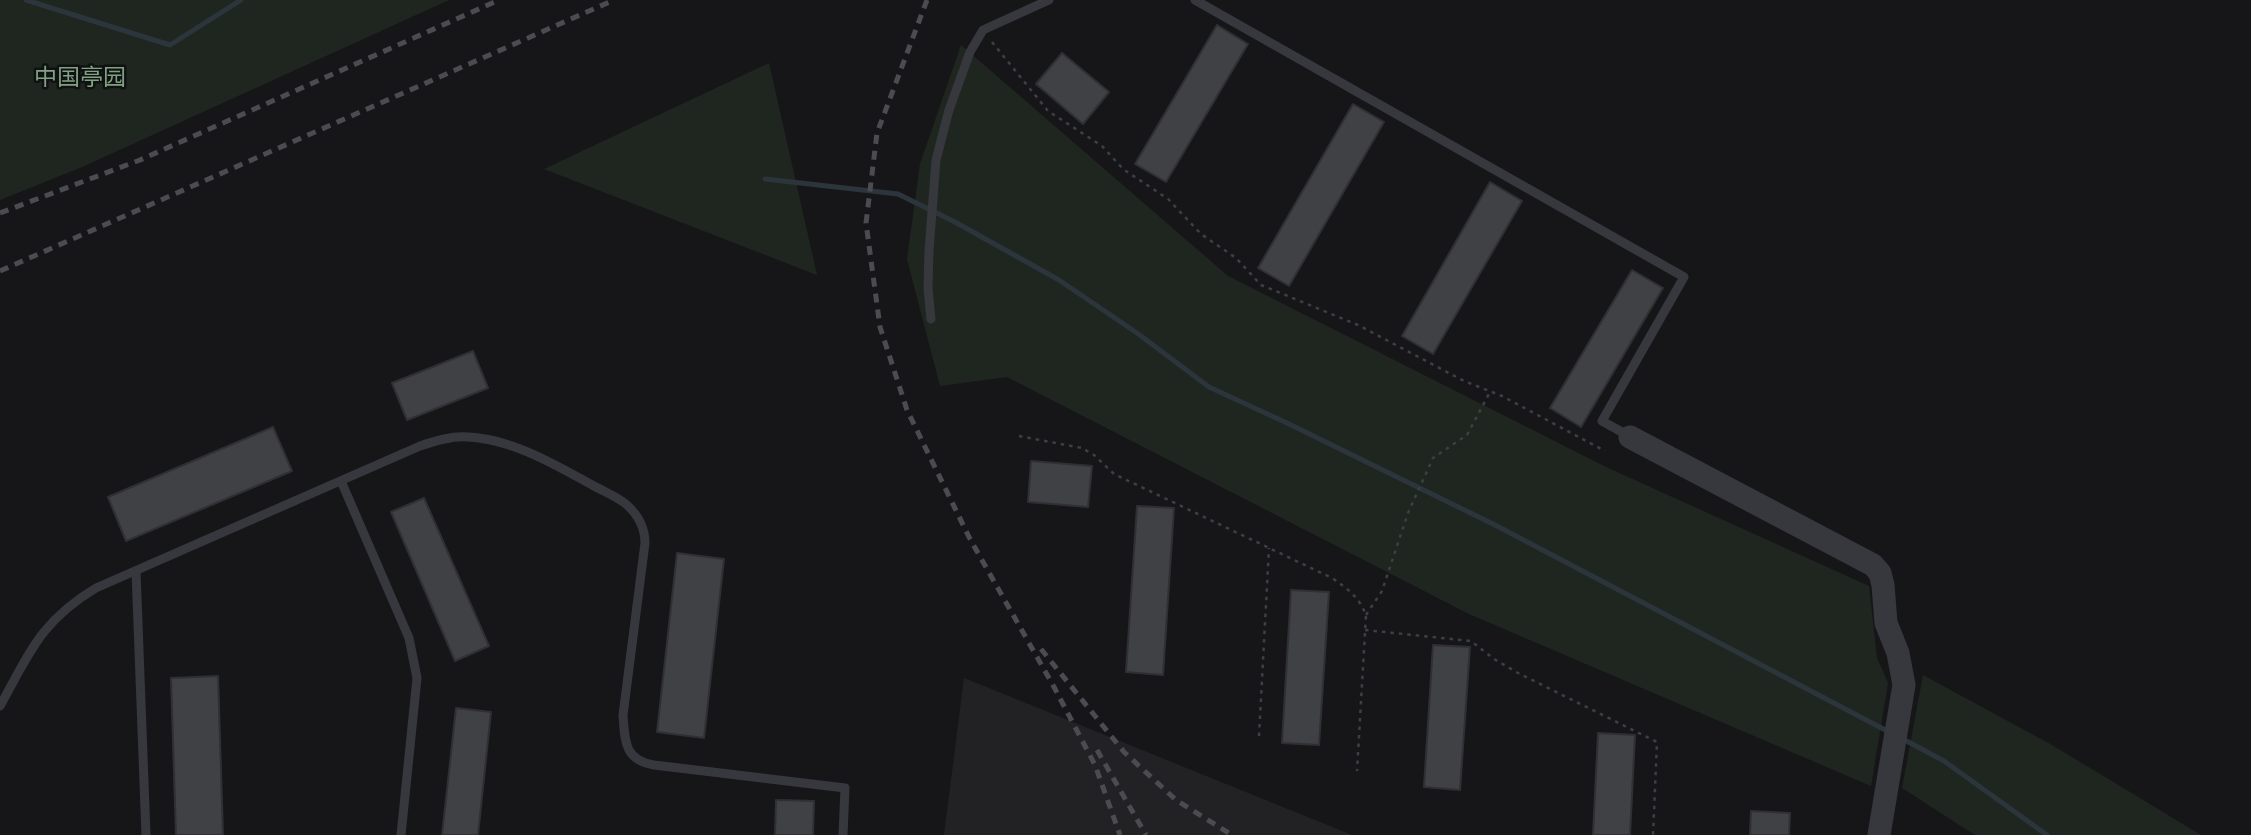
<!DOCTYPE html>
<meta charset="utf-8">
<style>
body{margin:0}
canvas{display:block;background:#161618}
</style>
<canvas width="2251" height="835"></canvas>
<script>
const ctx = document.querySelector('canvas').getContext('2d');
ctx.lineJoin = 'round';
function fillPath(path, color) {
  ctx.fillStyle = color;
  ctx.fill(path, 'evenodd');
}
function stroke(path, color, width, dash) {
  ctx.strokeStyle = color;
  ctx.lineWidth = width;
  ctx.lineCap = dash ? 'butt' : 'round';
  ctx.setLineDash(dash || []);
  ctx.stroke(path);
}
function label(font, color, halo, rows, align = 'center') {
  ctx.font = font + ' Overpass,"Noto Sans SC",sans-serif';
  ctx.lineWidth = 5;
  ctx.setLineDash([]);
  ctx.textBaseline = 'middle';
  ctx.strokeStyle = halo;
  ctx.fillStyle = color;
  for (const [text, x, y, turn = 0] of rows) {
    ctx.save();
    ctx.translate(x, y);
    ctx.rotate((+turn || 0) * Math.PI / 180);
    ctx.textAlign = isNaN(turn) ? turn : align;
    if (halo) ctx.strokeText(text, 0, 0);
    ctx.fillText(text, 0, 0);
    ctx.restore();
  }
}
fillPath(new Path2D(`
 M 964,678 L 1352,835 L 944,835 Z`), '#222225');
fillPath(new Path2D(`
 M 0,0 L 449,0 L 82,167 L 0,200 Z
 M 961,45 L 1228,276 L 1606,467 L 1869,586 L 1877,658 L 1888,683 L 1871,786 L 1469,614 L 1007,377 L 940,386 L 907,259 L 920,164 Z
 M 769,63 L 817,275 L 544,169 Z
 M 1923,675 L 2052,745 L 2201,835 L 1975,835 L 1902,788 Z`), '#1e261f');
stroke(new Path2D(`
 M 26,0 L 170,45 L 241,0
 M 765,179 L 898,194 L 955,222 L 1059,280 L 1137,333 L 1209,387 L 1287,423 L 1495,525 L 1889,732
 M 1901,738 L 1944,761 L 2047,835`), '#2c353c', 5);
const building = new Path2D(`
 M 1217,25 L 1248,44 L 1166,182 L 1135,164 Z
 M 1062,53 L 1109,92 L 1083,124 L 1036,84 Z
 M 1353,104 L 1384,122 L 1289,286 L 1258,268 Z
 M 1490,182 L 1522,201 L 1433,354 L 1402,336 Z
 M 1632,270 L 1663,288 L 1581,427 L 1550,408 Z
 M 473,351 L 488,388 L 407,420 L 392,383 Z
 M 273,427 L 292,471 L 126,541 L 108,497 Z
 M 1031,461 L 1092,466 L 1088,507 L 1028,502 Z
 M 424,498 L 489,646 L 455,661 L 391,512 Z
 M 1137,506 L 1174,508 L 1163,675 L 1126,672 Z
 M 677,553 L 724,559 L 704,738 L 657,732 Z
 M 1291,590 L 1329,592 L 1319,745 L 1282,743 Z
 M 1433,645 L 1470,647 L 1460,790 L 1424,787 Z
 M 218,676 L 223,835 L 176,835 L 171,678 Z
 M 456,708 L 491,712 L 478,835 L 442,835 Z
 M 1598,733 L 1635,735 L 1630,835 L 1593,835 Z
 M 776,800 L 814,801 L 813,835 L 775,835 Z
 M 1751,811 L 1790,813 L 1789,835 L 1750,835 Z`);
fillPath(building, '#404145');
stroke(building, '#303034', 2);
stroke(new Path2D(`
 M 992,42 L 1048,111 L 1102,146 L 1123,169 L 1168,199 L 1201,234 L 1236,258 L 1261,285 L 1358,325 L 1464,381 L 1502,396 L 1605,451
 M 1019,436 L 1082,448 L 1094,455 L 1114,474 L 1332,578 C 1348,589 1359,597 1366,615 L 1357,771
 M 1366,615 L 1382,591 L 1408,513 L 1433,458 L 1467,435 L 1490,392
 M 1365,630 L 1471,641 L 1494,659 L 1518,673 L 1657,742 L 1653,835
 M 1259,736 L 1269,548`), '#3d3f44', 2.5, [3.5, 5]);
stroke(new Path2D(`
 M 1195,0 L 1684,277 L 1602,421 L 1629,436
 M 931,319 L 928,288 L 929,251 L 936,160 L 949,110 L 970,52 L 983,30 L 1049,0
 M 341,481 L 409,638 L 417,678 L 401,835
 M 136,571 L 146,835
 M 0,706 C 30,652 41,621 96,588 L 420,446 C 435,441 451,436 468,437 C 512,439 556,465 594,486 C 605,492 618,497 627,505 C 638,515 645,528 645,543 L 623,715 C 625,741 624,760 654,765 L 845,788 L 843,835`), '#37383d', 9);
stroke(new Path2D(`
 M 1630,437 L 1873,565 L 1880,573 L 1883,585 L 1886,623 L 1898,653 L 1904,685 L 1879,835`), '#37383d', 23);
stroke(new Path2D(`
 M 927,0 L 877,133 L 866,223 L 880,327 L 907,410 L 970,539 L 1054,687 L 1095,765 L 1120,835
 M 0,213 L 140,160 L 499,0
 M 0,271 L 614,0
 M 1041,649 L 1124,752 L 1176,800 L 1232,835
 M 1097,750 L 1146,835`), '#4a4c52', 5, [9, 7]);
label('23px', '#7fa381', '#111113', [
 ["中国亭园",80,80]
]);
</script>
